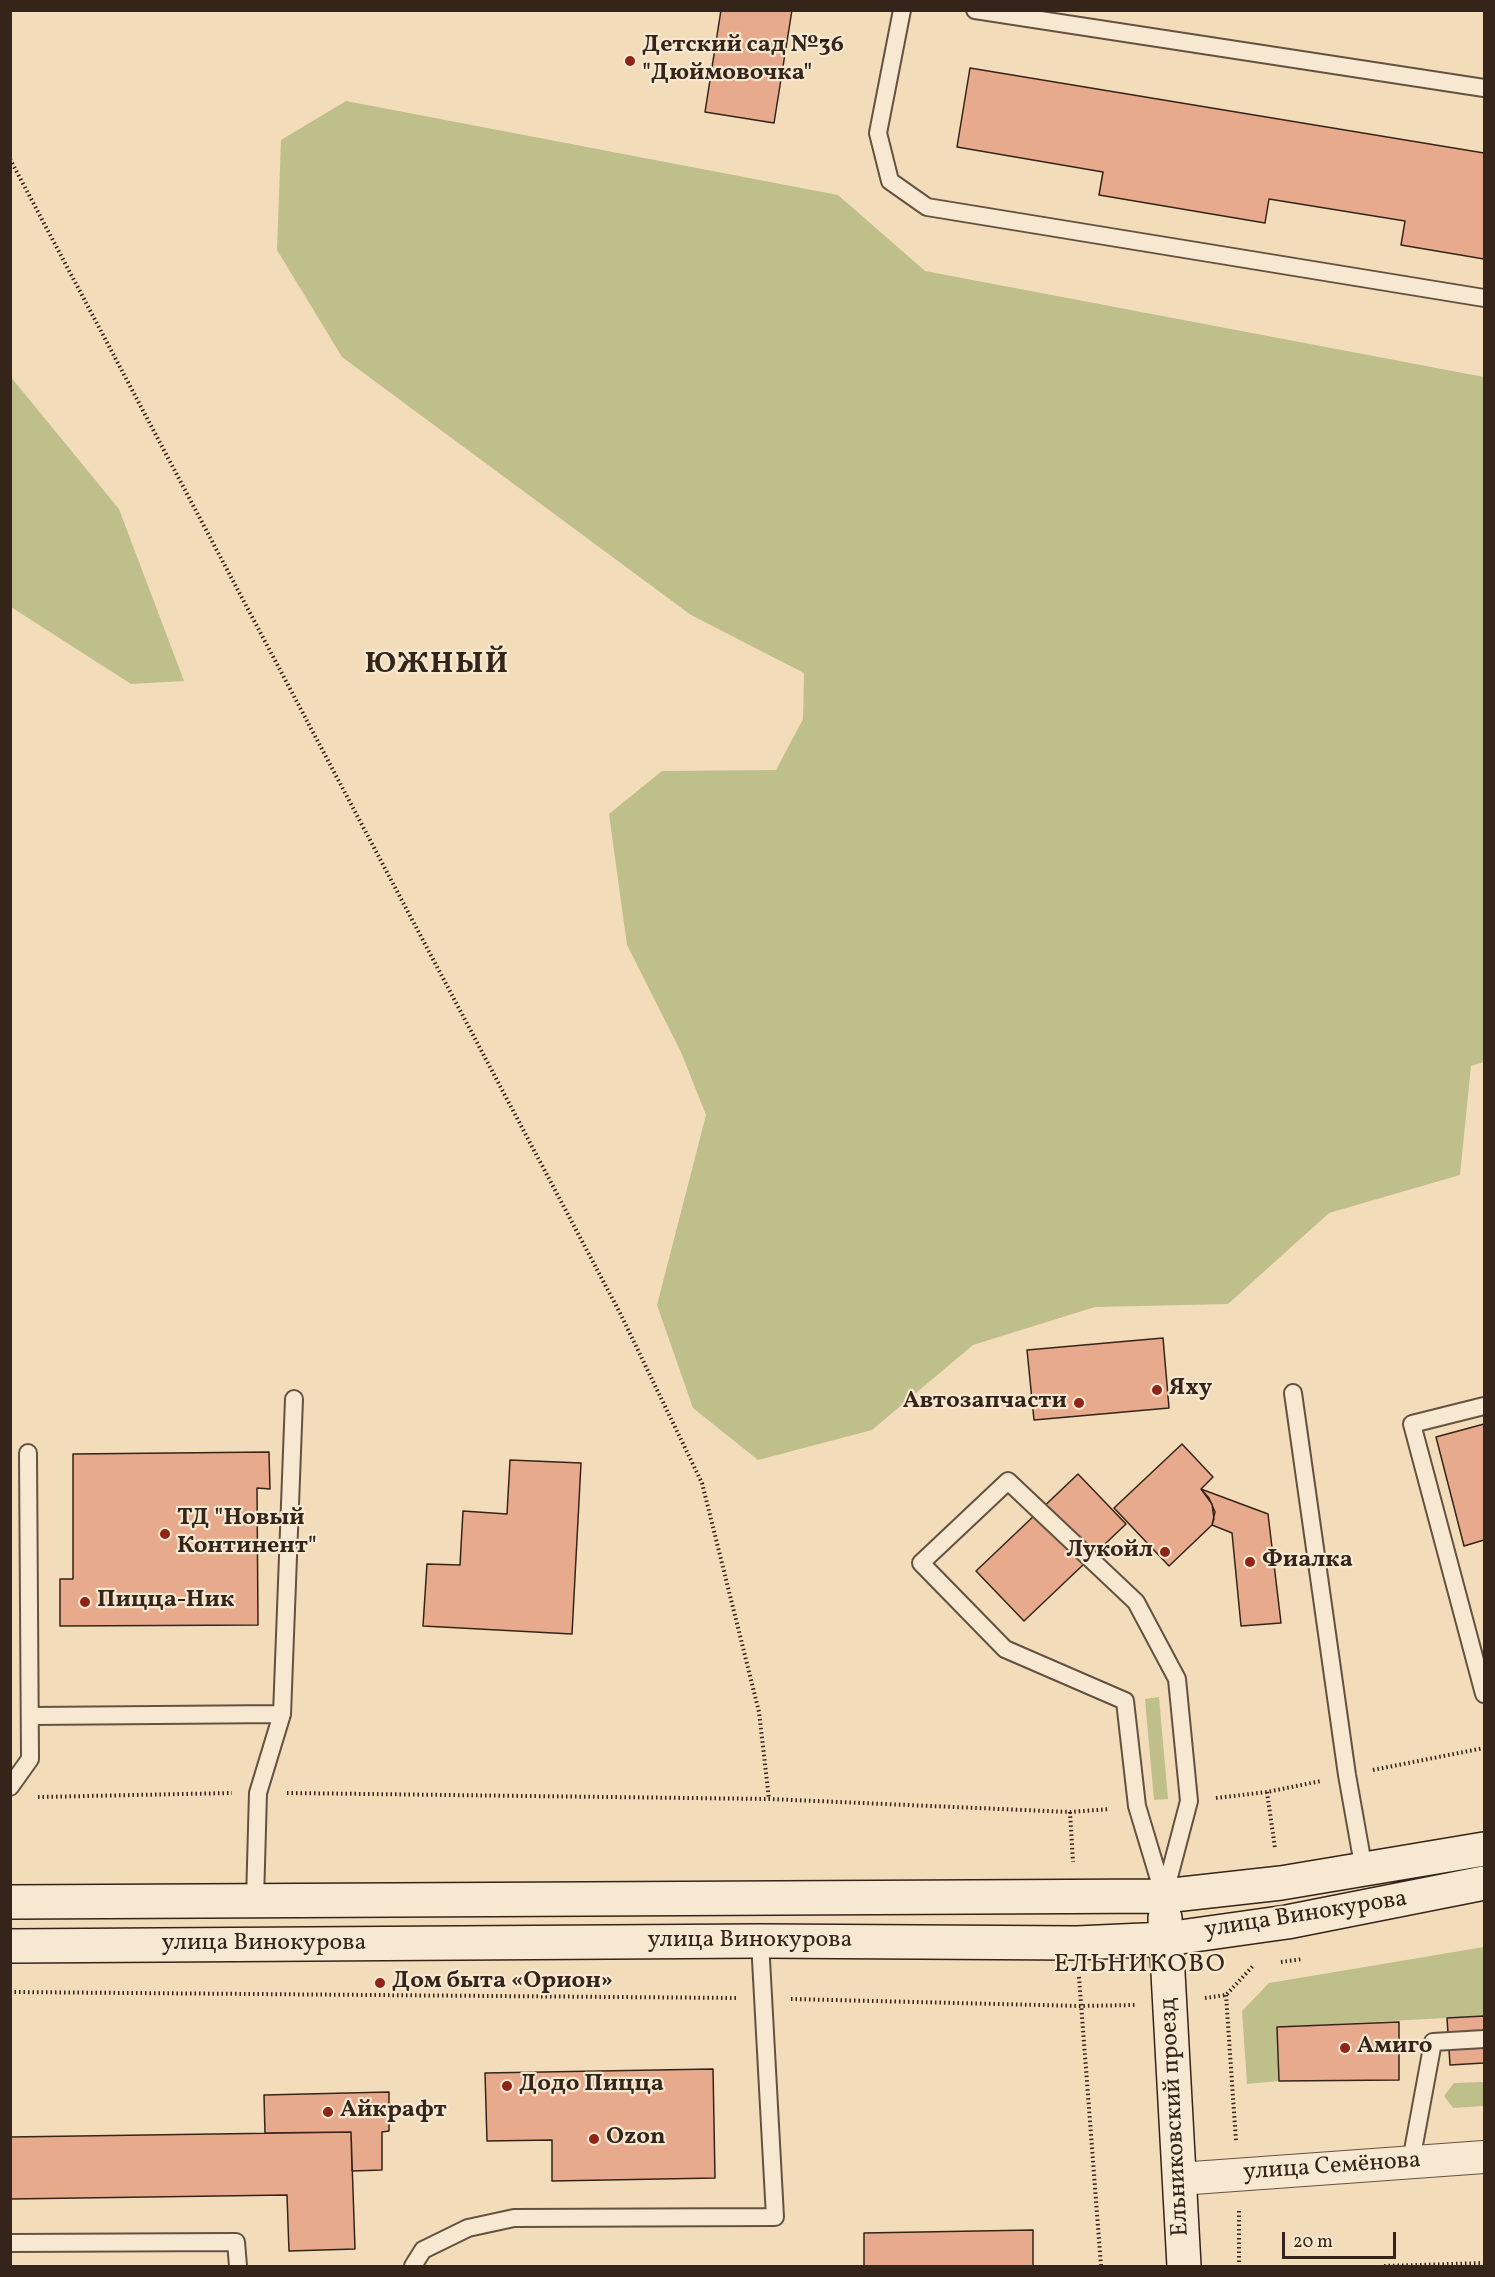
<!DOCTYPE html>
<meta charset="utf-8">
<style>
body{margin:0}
#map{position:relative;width:1495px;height:2277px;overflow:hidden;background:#f3dcb9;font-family:Vollkorn,serif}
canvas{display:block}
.frame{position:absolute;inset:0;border:12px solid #342419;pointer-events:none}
.scale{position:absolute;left:1282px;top:2232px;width:114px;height:27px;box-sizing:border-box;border:3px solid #342419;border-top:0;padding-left:8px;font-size:18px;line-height:21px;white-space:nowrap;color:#342419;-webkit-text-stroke:4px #f7e8d2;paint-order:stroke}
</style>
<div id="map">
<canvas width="1495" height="2277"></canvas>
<div class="frame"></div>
<div class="scale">20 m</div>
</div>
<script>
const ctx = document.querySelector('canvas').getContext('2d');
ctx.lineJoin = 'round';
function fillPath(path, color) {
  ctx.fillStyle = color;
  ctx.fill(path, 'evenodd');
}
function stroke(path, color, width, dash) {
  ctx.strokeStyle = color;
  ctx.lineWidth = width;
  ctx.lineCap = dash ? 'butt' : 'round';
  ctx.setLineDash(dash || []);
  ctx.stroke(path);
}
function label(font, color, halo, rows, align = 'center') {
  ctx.font = font + ' Vollkorn,serif';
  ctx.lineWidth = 4.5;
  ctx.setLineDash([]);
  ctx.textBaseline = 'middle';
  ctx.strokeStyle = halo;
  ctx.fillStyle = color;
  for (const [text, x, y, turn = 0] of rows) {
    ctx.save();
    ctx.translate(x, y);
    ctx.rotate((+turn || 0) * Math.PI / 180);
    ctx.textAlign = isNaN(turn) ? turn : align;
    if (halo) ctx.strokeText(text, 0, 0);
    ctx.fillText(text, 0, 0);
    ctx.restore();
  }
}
fillPath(new Path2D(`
 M 346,101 L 838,195 L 925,271 L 1484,377 L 1484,1062 L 1471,1066 L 1460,1175 L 1329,1213 L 1228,1304 L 1095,1307 L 973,1345 L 872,1430 L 758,1460 L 693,1408 L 657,1305 L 706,1115 L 681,1052 L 627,945 L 609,814 L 662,771 L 776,770 L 803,719 L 804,673 L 691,615 L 342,357 L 277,250 L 281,140 Z
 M 10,376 L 119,509 L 184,681 L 131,684 L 11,607 Z
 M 1159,1697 L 1168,1799 L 1154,1800 L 1145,1699 Z
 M 1484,1947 L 1484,2016 L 1277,2027 L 1279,2081 L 1247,2084 L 1242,2011 L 1269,1983 Z
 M 1484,2082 L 1484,2106 L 1453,2108 L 1444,2096 L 1454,2083 Z`), '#bfbf8c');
const building = new Path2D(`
 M 721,10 L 792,10 L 774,123 L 705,112 Z
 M 970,68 L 1484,153 L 1484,259 L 1401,245 L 1405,221 L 1269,199 L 1265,223 L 1099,195 L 1103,172 L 957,147 Z
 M 1163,1338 L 1169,1408 L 1034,1420 L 1027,1350 Z
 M 1484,1424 L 1484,1540 L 1464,1546 L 1436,1437 Z
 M 1182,1444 L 1213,1477 L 1201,1489 L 1212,1504 L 1214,1519 L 1212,1525 L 1169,1566 L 1114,1508 Z
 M 269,1452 L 270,1489 L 257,1488 L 258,1625 L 60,1626 L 60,1579 L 73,1579 L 73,1454 Z
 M 510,1460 L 581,1463 L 572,1634 L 423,1626 L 427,1564 L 460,1565 L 463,1511 L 507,1514 Z
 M 1078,1474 L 1126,1524 L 1024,1621 L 976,1571 Z
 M 1201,1489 L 1268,1514 L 1281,1623 L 1241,1626 L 1232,1533 L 1212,1525 L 1215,1512 L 1209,1498 Z
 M 1484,2016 L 1484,2063 L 1450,2065 L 1447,2018 Z
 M 1399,2022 L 1399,2080 L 1279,2081 L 1277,2027 Z
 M 713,2069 L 715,2178 L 552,2181 L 552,2140 L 487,2141 L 485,2073 Z
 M 389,2092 L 389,2131 L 382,2132 L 382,2170 L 352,2171 L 351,2132 L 265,2133 L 264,2095 Z
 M 351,2132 L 355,2249 L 289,2251 L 287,2195 L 10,2199 L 10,2137 Z
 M 1033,2230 L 1033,2266 L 864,2266 L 864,2233 Z`);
fillPath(building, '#e7aa8c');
stroke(building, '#342419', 1.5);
const lane = new Path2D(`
 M 902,10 L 878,133 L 890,181 L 927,207 L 1484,298
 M 975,10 L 1484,88
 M 1293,1393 L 1347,1775 L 1364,1870
 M 1484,1406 L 1412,1424 L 1484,1694
 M 1008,1481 L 1136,1602 L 1177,1679 L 1189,1801 L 1164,1896 L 1137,1806 L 1125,1701 L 1005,1649 L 921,1563 Z
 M 31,1716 L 282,1714
 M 10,1787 L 30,1759 L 28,1453
 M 255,1900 L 258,1793 L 282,1714 L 294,1399
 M 1411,2161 L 1433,2042 L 1484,2039
 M 10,2243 L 236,2242 L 238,2266
 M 413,2266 L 423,2250 L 468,2228 L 514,2218 L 775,2217 L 760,1941`);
const street = new Path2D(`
 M 1179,2179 L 1484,2157`);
const secondary = new Path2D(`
 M 10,1902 L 1164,1896 L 1281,1883 L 1484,1849
 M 1165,1918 L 1184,2266
 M 10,1946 L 760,1941 L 1077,1943 L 1166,1939 L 1287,1922 L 1484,1883`);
stroke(lane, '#645241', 20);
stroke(street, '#645241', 34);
stroke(secondary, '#342419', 36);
stroke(new Path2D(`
 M 10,159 L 620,1313 L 702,1483 L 759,1712 L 769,1799
 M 1373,1770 L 1484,1748
 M 1267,1792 L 1275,1848
 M 287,1793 L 769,1799 L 1070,1812 L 1110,1809
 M 38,1797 L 232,1793
 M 1216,1798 L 1267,1792 L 1321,1781
 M 1070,1812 L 1073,1862
 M 1281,1962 L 1303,1959
 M 1079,1977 L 1101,2266
 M 10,1992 L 736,1998
 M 1226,1995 L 1236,2141
 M 1205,1998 L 1226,1995 L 1253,1966
 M 791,1999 L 1081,2006 L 1135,2005
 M 1239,2211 L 1239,2266
 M 1384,2266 L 1484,2263`), '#342419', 4, [1.5, 3]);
stroke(lane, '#f7e8d2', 16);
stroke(street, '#f7e8d2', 32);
stroke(secondary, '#f7e8d2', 33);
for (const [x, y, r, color] of [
 [630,61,6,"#8f2418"],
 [1157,1390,6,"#8f2418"],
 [1079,1403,6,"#8f2418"],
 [165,1534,6,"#8f2418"],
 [1165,1552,6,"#8f2418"],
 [1250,1562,6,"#8f2418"],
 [85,1602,6,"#8f2418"],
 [380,1983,6,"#8f2418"],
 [1345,2048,6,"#8f2418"],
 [507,2086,6,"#8f2418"],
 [328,2112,6,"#8f2418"],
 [594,2139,6,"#8f2418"]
]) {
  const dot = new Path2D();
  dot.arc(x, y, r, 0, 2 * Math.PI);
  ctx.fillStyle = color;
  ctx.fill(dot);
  stroke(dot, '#f7e8d2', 2);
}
label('bold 24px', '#342419', '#f7e8d2', [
 ["Детский сад №36",642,47],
 ["\"Дюймовочка\"",642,75],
 ["Яху",1169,1390],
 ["Автозапчасти",1067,1403,"right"],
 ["ТД \"Новый",177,1520],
 ["Континент\"",177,1548],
 ["Лукойл",1153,1552,"right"],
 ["Фиалка",1262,1562],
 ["Пицца-Ник",97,1602],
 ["Дом быта «Орион»",392,1983],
 ["Амиго",1357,2048],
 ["Додо Пицца",519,2086],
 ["Айкрафт",340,2112],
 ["Ozon",606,2139]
], 'left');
label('24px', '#342419', '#f7e8d2', [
 ["улица Винокурова",1306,1916,-9],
 ["улица Винокурова",750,1942],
 ["улица Винокурова",264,1945],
 ["Ельниковский проезд",1176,2117,-93],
 ["улица Семёнова",1332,2168,-4]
]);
ctx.letterSpacing = '1.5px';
label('26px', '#342419', '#f7e8d2', [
 ["ЕЛЬНИКОВО",1140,1966]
]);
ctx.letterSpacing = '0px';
ctx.letterSpacing = '1.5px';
label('bold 30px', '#342419', '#f7e8d2', [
 ["ЮЖНЫЙ",437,666]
]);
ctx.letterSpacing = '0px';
</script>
